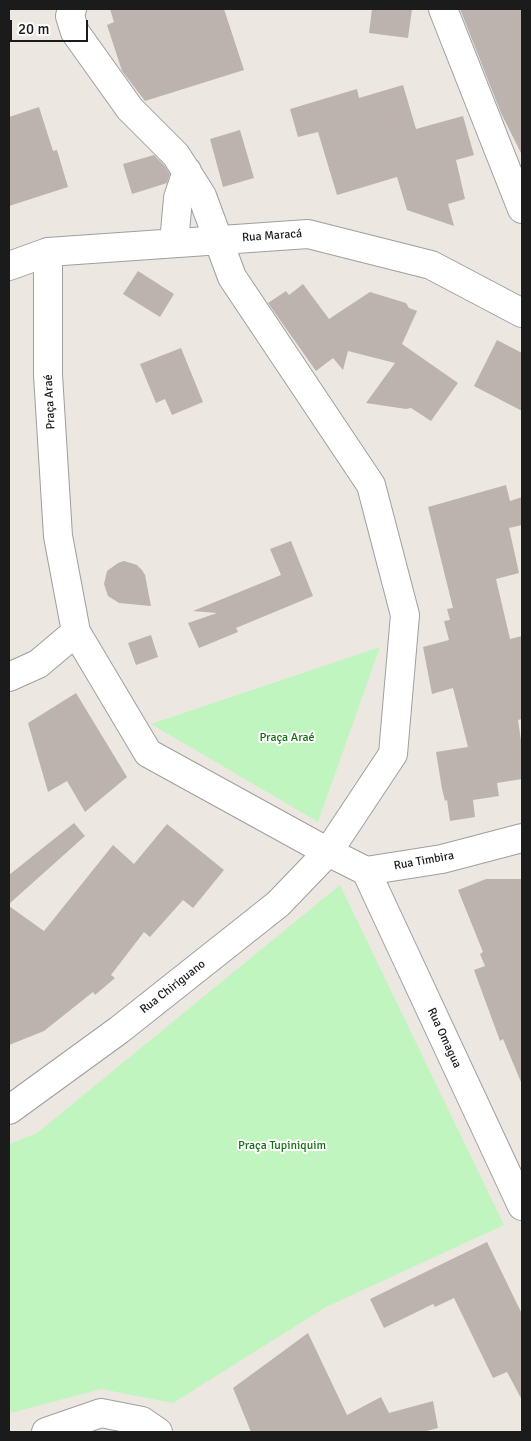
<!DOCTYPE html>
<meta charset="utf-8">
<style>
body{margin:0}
#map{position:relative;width:531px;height:1441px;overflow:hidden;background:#ece7e1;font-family:Signika,sans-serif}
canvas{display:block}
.frame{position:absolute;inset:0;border:10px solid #1b1b1b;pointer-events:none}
.scale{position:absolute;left:10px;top:20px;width:78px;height:22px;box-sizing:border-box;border:2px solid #1b1b1b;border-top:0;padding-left:6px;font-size:15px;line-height:18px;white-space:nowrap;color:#1b1b1b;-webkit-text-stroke:4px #fff;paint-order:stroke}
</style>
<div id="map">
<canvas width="531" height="1441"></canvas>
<div class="frame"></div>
<div class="scale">20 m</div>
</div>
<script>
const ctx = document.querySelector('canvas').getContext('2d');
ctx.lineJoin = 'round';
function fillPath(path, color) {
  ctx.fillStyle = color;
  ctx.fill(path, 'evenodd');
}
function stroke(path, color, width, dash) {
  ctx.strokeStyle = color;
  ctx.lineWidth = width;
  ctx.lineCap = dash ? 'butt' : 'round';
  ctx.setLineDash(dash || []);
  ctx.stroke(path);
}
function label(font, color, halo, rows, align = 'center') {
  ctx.font = font + ' Signika,sans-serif';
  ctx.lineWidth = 4;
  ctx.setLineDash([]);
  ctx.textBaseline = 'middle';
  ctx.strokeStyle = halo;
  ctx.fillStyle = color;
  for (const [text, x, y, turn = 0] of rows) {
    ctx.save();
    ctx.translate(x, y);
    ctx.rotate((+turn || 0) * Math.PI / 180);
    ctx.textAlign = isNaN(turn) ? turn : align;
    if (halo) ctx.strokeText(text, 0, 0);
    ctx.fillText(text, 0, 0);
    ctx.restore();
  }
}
fillPath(new Path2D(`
 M 380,647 L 318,822 L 151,724 Z
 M 340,885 L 504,1225 L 326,1307 L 173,1403 L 101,1389 L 11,1413 L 9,1400 L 9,1144 L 37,1133 Z`), '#c1f5bf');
fillPath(new Path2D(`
 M 110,9 L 224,9 L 244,70 L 145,101 L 122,71 L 107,25 L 114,22 Z
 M 372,9 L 412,9 L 408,38 L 369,33 Z
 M 460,9 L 522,9 L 522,155 L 501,113 Z
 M 403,85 L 416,129 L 463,116 L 474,155 L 456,160 L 465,199 L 448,204 L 454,226 L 407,210 L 397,177 L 337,195 L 318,132 L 298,137 L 290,109 L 357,89 L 359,98 Z
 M 39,107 L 53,151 L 57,150 L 68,187 L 9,206 L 9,117 Z
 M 240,130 L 254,178 L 223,187 L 210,139 Z
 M 154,155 L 164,165 L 170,174 L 167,183 L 132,194 L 123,164 Z
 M 138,271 L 174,294 L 160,317 L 123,294 Z
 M 303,284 L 329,319 L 370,292 L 406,303 L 409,308 L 417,311 L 402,344 L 458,383 L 431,421 L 411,408 L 406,409 L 366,403 L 395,363 L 348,351 L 343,370 L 333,358 L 316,371 L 268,303 L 286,291 L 289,295 Z
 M 497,340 L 522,353 L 522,411 L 474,386 Z
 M 181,348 L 203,402 L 172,415 L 165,399 L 156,403 L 140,364 Z
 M 506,485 L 510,501 L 522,497 L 522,525 L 509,528 L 519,573 L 496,579 L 510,639 L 522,636 L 522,719 L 518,720 L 522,747 L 522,779 L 497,783 L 499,796 L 473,800 L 475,817 L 450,821 L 447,800 L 445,801 L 442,789 L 436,752 L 468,747 L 453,688 L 432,694 L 423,647 L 449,640 L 444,621 L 450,620 L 447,609 L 453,608 L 428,507 Z
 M 291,541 L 313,596 L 236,628 L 238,632 L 199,648 L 188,623 L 217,613 L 193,611 L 281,575 L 270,549 Z
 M 124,561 L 137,565 L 142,570 L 145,575 L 151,606 L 119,603 L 108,596 L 104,584 L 107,571 L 118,563 Z
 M 151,635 L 158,657 L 136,665 L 128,643 Z
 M 76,693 L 127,777 L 85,812 L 67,781 L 48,792 L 28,723 Z
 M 74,823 L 85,836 L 9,904 L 9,875 Z
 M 167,824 L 224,870 L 193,908 L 183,900 L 150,937 L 144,932 L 111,975 L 115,978 L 95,995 L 93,992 L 44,1031 L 9,1045 L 9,906 L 44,931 L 113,845 L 134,864 Z
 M 486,879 L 522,879 L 521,1082 L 503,1039 L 500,1041 L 474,970 L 485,966 L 480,954 L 483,952 L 458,890 Z
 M 487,1242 L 522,1314 L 522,1400 L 507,1372 L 493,1378 L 454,1298 L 435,1307 L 433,1304 L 384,1328 L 370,1299 Z
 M 308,1333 L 347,1415 L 381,1397 L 389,1413 L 433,1401 L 438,1428 L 423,1432 L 251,1432 L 233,1388 Z`), '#bcb3ae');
const street = new Path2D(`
 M 443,9 L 522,209
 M 174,243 L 178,198 L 187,171
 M 48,252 L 48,375 L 58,536 L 76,632 L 148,753 L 328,852 L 366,871 L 442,859 L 522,838
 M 9,266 L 48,252 L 308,234 L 431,265 L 522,313
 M 9,677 L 38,664 L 76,632
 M 366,871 L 522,1206
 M 9,1110 L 119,1030 L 278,904 L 328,852 L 393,754 L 405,615 L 371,485 L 232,277 L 202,196 L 176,155 L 130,109 L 75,32 L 70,16 L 72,9
 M 46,1432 L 101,1413 L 142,1421 L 158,1432`);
stroke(street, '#9f9f9f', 30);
stroke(street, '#fff', 28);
label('12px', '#1b1b1b', '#fff', [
 ["Rua Maracá",272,236,-4],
 ["Praça Araé",50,402,-93],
 ["Rua Timbira",424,861,-10],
 ["Rua Chiriguano",173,987,-38],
 ["Rua Omagua",444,1038,65]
]);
label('12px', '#147112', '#fff', [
 ["Praça Araé",287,738],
 ["Praça Tupiniquim",282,1146]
]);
</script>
